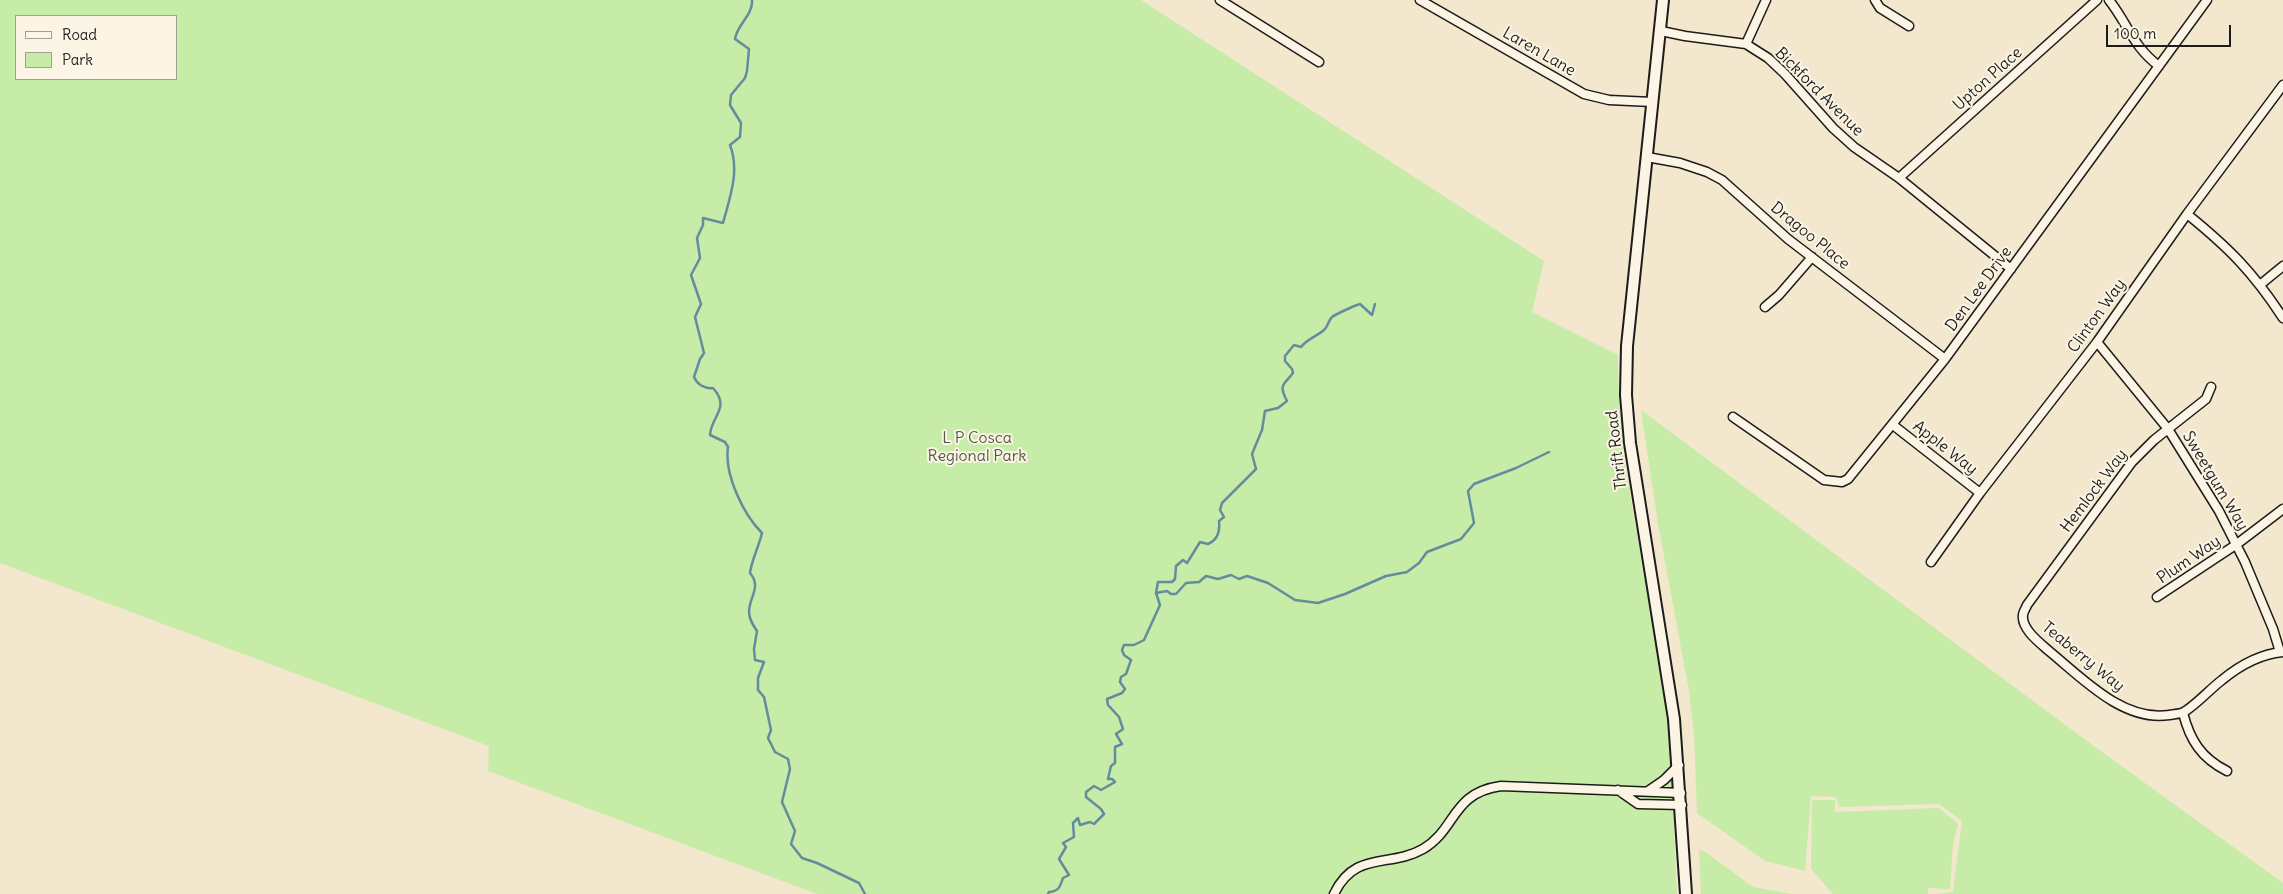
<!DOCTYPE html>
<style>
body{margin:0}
#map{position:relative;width:2283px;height:894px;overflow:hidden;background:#f3e7cd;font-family:Delius,sans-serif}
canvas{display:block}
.legend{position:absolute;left:15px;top:15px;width:162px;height:65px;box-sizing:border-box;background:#fcf5e5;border:1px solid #a29e95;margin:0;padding:6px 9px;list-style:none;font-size:15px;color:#1c1c1c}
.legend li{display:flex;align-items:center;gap:10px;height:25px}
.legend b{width:25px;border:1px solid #a29e95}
.scale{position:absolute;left:2106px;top:25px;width:125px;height:22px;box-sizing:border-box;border:2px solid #1c1c1c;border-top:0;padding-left:6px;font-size:15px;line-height:18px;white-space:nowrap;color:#1c1c1c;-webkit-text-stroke:4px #fcf5e5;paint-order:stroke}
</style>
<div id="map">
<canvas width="2283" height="894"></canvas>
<ul class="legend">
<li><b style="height:6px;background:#fcf5e5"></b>Road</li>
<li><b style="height:14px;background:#c6eca7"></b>Park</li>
</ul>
<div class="scale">100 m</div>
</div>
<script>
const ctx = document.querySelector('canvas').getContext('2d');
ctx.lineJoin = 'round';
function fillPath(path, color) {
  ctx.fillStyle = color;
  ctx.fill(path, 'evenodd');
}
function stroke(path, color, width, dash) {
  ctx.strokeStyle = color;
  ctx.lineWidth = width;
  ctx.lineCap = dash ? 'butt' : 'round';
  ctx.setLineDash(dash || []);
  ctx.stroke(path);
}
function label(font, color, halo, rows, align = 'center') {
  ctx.font = font + ' Delius,sans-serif';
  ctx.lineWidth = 4;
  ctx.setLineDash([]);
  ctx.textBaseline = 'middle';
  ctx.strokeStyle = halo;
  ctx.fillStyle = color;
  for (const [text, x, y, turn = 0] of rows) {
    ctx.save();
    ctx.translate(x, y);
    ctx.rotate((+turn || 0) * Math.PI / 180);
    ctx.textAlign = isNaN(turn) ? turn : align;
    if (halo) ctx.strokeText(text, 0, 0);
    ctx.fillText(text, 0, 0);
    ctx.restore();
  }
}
fillPath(new Path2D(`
 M 0,0 L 1141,0 L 1544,261 L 1532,312 L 1618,355 C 1617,457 1643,556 1659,655 C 1673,734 1673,814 1677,894 L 817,894 L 488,771 L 489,746 L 0,563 ZM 16,16 L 176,16 L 176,79 L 16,79 Z
 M 1641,410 L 2087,741 L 2283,883 L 2283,894 L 1936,894 L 1953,892 L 1962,821 L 1939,804 L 1839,807 L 1836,797 L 1811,796 L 1805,871 L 1765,861 L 1697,813 L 1694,735 L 1689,691 L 1658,524 Z
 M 1812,800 L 1835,800 L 1835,812 L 1939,808 L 1958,824 L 1953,844 L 1950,889 L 1928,888 L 1928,894 L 1833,894 L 1811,869 Z
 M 1699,850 L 1704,851 L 1753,887 L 1792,894 L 1701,894 Z`), '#c6eca7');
stroke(new Path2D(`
 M 752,0 C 753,16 737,24 735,39 L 749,49 L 747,71 L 745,78 L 731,95 L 730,105 L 741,123 L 740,137 L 730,145 C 740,171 730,197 723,223 L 703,218 L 703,225 L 697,238 L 700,258 L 691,275 L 701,304 L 695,317 L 704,353 L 700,359 L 694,377 C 697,384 704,389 713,388 C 731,408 711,416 710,435 L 725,442 L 728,447 C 724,474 743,514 762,533 C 759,546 751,562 750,573 C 762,587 749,597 749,612 C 749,619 753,625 757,631 L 754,649 L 755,660 L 764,662 L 758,678 L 758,690 L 764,697 L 771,730 L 768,738 L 775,752 L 788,759 L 790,769 L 782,802 L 795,831 L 791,844 L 802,858 L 817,863 L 859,883 L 865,894
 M 1156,593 L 1167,591 L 1171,594 L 1176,594 L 1186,583 L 1199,582 L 1206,576 L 1218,579 L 1231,575 L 1239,579 L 1247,576 L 1268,583 L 1295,600 L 1318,603 L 1345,594 L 1386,576 L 1407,572 L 1419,563 L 1427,552 L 1461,539 L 1474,523 L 1468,491 L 1474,484 L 1516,468 L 1549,452
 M 1048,894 L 1049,892 C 1059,891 1060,887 1063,878 L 1069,875 L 1059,859 L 1066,847 L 1063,843 L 1074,837 L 1073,823 L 1078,818 L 1080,825 L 1090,822 L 1094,824 L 1104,814 L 1101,809 L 1086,797 L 1086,792 L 1094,786 L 1101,790 L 1115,782 L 1112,779 L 1108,779 L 1111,766 L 1115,763 L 1115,747 L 1122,744 L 1116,734 L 1123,729 L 1119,717 L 1108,705 L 1107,699 L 1122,693 L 1125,689 L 1120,682 L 1121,677 L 1126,674 L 1131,660 L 1124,655 L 1122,650 L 1124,645 L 1134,645 L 1144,640 L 1160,605 L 1156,593 L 1158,582 L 1172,582 L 1175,579 L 1176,566 L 1183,560 L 1187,563 L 1200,542 L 1208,544 C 1218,540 1220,530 1219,521 L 1224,517 L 1220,510 L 1222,503 L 1256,469 L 1252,454 L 1262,430 L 1265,411 L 1278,408 L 1287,401 C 1278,384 1284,385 1293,373 L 1292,369 L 1285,361 L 1285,356 L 1294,345 L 1301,347 C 1308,338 1316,337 1324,330 C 1328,327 1328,321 1332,317 C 1336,314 1356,305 1360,304 L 1372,315 L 1375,304`), '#638c9e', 2.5);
const street = new Path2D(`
 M 1220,0 L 1319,62
 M 1420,0 L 1584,94 L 1609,100 L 1652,102
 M 1875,0 L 1880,8 L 1909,26
 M 2109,0 C 2128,24 2133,47 2159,66
 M 1661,31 L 1685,36 L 1746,44 L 1768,58 L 1785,74 L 1833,128 L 1854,147 L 1899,178 L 2011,269
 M 1746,44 L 1766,0
 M 1647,157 L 1680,163 L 1707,172 L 1722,180 L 1788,239 L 1945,359
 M 1899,178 L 2097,0
 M 2187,214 C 2229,248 2253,272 2283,318
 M 2261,284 L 2283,266
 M 1765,307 L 1779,295 L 1812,257
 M 2097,342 L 2168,429 L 2219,511 L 2245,562 L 2273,629 L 2280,652
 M 2211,387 L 2206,399 L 2154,440 L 2132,462 L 2027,605 C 2026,608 2023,612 2023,615 C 2021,629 2040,643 2049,651 C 2082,678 2123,722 2169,715 C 2174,714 2180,714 2184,712 C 2197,704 2209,690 2222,680 C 2239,666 2260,654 2283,652
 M 1733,417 L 1824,480 L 1842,482 L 1848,479 L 1945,359 L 2207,0
 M 1893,425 L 1980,493
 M 1931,562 L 1980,493 L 2097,342 L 2187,214 L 2283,85
 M 2157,597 L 2237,544 L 2283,509
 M 2183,713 C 2190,740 2201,758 2227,771
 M 1618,790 L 1638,804 L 1682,805
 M 1648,791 L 1664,780 L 1679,765
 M 1334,894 C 1355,850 1390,868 1423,849 C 1457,829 1451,793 1501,786 L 1681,793`);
const secondary = new Path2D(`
 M 1663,0 L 1627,346 L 1626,395 L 1630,443 L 1674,719 L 1686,894`);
stroke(street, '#1c1c1c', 11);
stroke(secondary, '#1c1c1c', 14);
stroke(street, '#fcf5e5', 8);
stroke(secondary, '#fcf5e5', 10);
label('16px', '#1c1c1c', '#fcf5e5', [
 ["Laren Lane",1539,52,30],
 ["Upton Place",1988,79,-42],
 ["Bickford Avenue",1819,92,45],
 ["Dragoo Place",1810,236,39],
 ["Den Lee Drive",1979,289,-54],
 ["Clinton Way",2097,316,-54],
 ["Apple Way",1945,448,38],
 ["Thrift Road",1617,450,-97],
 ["Sweetgum Way",2215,481,59],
 ["Hemlock Way",2094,491,-53],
 ["Plum Way",2189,560,-34],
 ["Teaberry Way",2083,657,39]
]);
label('16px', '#4f5a46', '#fcf5e5', [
 ["L P Cosca",977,438],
 ["Regional Park",977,456]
]);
</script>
